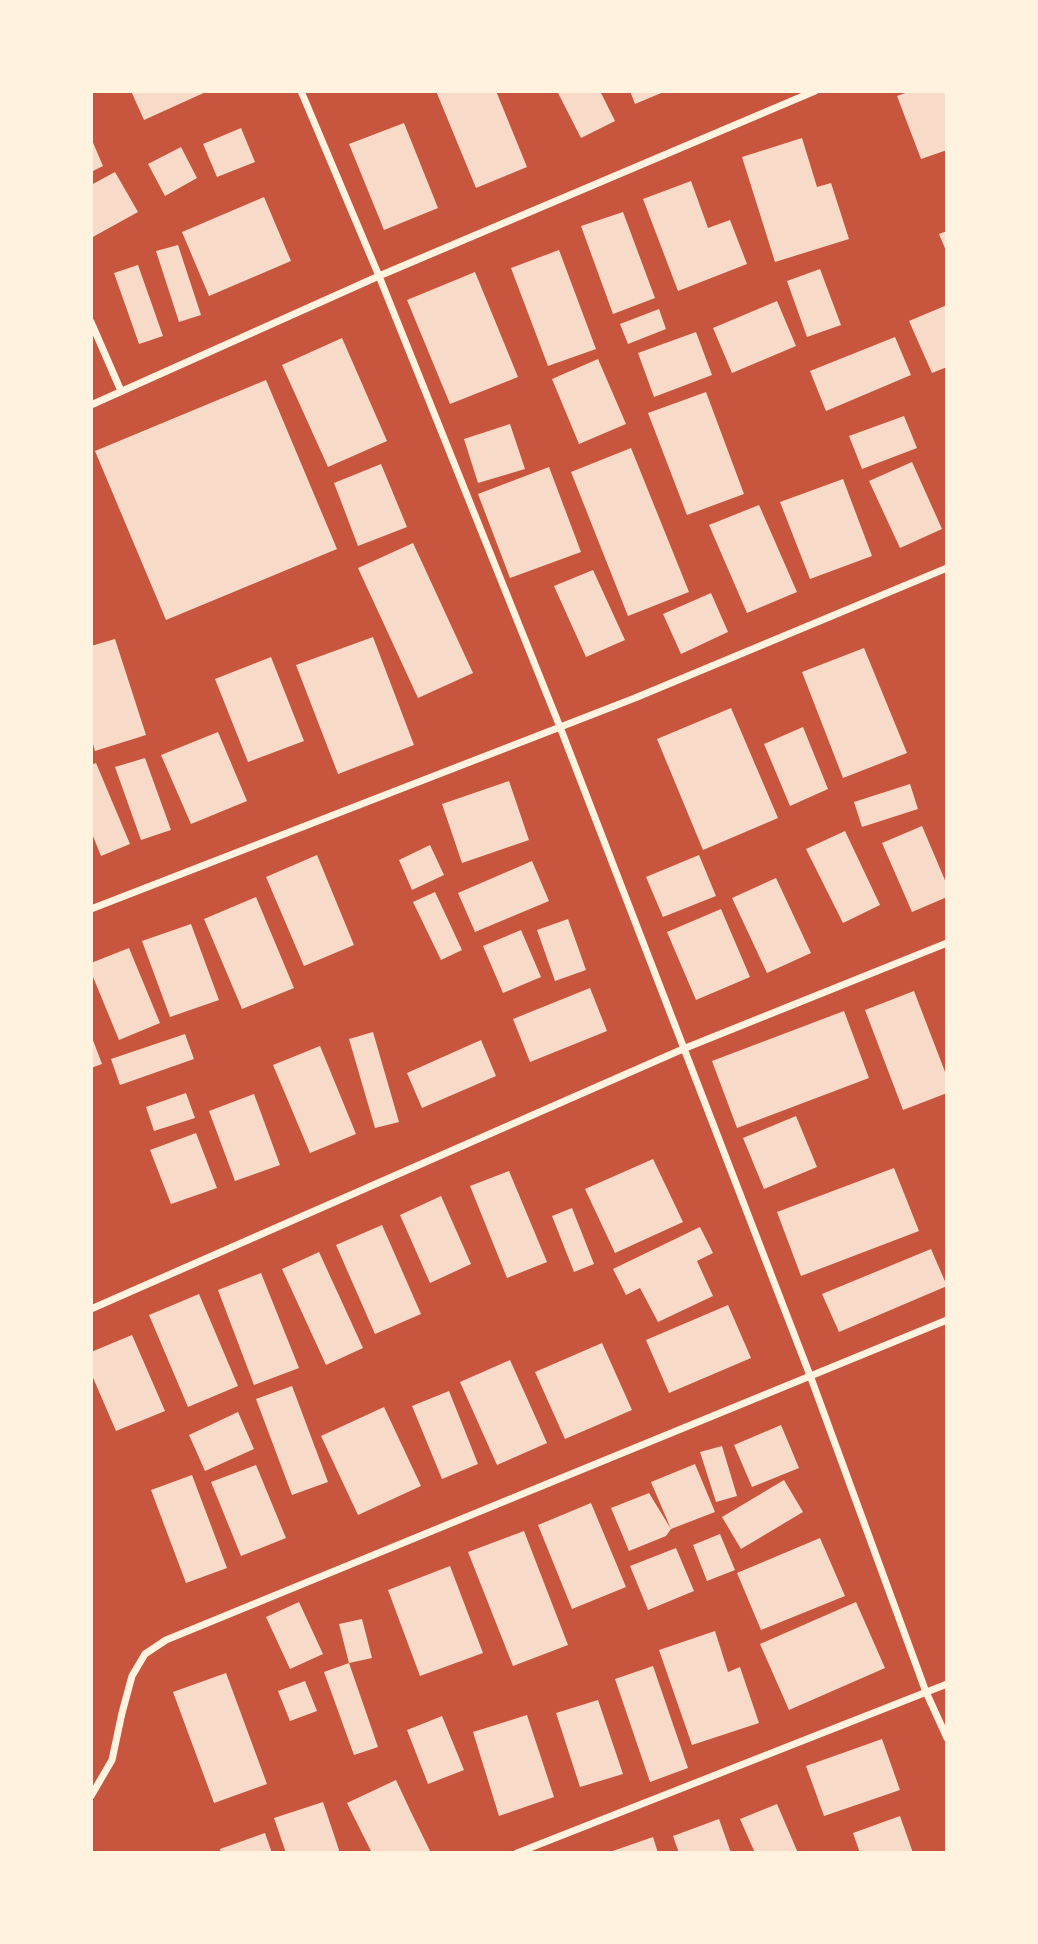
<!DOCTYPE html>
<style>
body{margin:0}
#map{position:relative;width:1038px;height:1944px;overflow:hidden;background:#c8553d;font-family:Arial,sans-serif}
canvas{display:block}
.frame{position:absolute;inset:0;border:93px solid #fff3e0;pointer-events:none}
</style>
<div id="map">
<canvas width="1038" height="1944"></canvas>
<div class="frame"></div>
</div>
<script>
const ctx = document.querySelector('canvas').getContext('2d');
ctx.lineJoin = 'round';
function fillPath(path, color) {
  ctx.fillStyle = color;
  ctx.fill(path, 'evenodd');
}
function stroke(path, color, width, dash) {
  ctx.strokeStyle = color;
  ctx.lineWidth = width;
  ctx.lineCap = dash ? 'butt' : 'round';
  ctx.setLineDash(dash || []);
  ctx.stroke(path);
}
fillPath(new Path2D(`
 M 131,91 L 208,91 L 144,120 Z
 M 436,91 L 496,91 L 527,167 L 476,188 Z
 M 557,91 L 600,91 L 615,121 L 581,138 Z
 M 630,91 L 666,91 L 635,104 Z
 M 911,91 L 947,91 L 947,150 L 921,159 L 897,96 Z
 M 404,123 L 438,208 L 384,230 L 349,144 Z
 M 241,128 L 255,162 L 217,177 L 203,144 Z
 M 91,138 L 103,166 L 91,172 Z
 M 802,138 L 817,187 L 831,183 L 849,239 L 775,262 L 742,157 Z
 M 181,147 L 197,178 L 165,196 L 148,164 Z
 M 115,172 L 138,212 L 91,238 L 91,185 Z
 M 691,181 L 708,228 L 730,220 L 747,264 L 678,291 L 643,199 Z
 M 264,197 L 291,261 L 209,296 L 182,232 Z
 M 623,212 L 655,298 L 613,314 L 581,226 Z
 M 947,231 L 947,253 L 939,234 Z
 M 178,245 L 201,315 L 179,322 L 156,251 Z
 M 559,250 L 596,349 L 548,366 L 511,268 Z
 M 138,265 L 163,336 L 139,344 L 114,273 Z
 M 820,269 L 841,325 L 807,337 L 787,281 Z
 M 475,272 L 518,377 L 450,404 L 407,300 Z
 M 777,301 L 796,346 L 732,373 L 713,328 Z
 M 947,305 L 947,367 L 932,373 L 909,321 Z
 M 659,309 L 666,329 L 628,344 L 620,324 Z
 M 696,332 L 712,375 L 654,397 L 638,353 Z
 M 895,337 L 911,375 L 826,411 L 810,371 Z
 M 342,338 L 387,441 L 328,467 L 282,365 Z
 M 598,359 L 626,424 L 579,444 L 552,379 Z
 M 266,380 L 337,549 L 166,620 L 95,451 Z
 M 706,392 L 744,494 L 687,515 L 648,413 Z
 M 904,416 L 917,448 L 862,469 L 849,436 Z
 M 510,424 L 525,469 L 478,483 L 464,439 Z
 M 631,448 L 689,592 L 628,616 L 571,472 Z
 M 912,462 L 942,529 L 900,548 L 869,481 Z
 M 381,464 L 407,527 L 358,546 L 334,483 Z
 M 549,467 L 581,552 L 510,578 L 478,494 Z
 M 843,479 L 872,556 L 810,579 L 780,502 Z
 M 759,505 L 797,592 L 747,613 L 709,525 Z
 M 413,543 L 473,673 L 418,698 L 358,568 Z
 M 593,570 L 625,640 L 586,657 L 554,586 Z
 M 711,593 L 728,632 L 681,654 L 663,614 Z
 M 373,637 L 414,745 L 338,774 L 296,665 Z
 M 115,639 L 146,735 L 95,751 L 91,737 L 91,646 Z
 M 864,648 L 907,753 L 843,778 L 802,672 Z
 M 271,657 L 304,741 L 248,762 L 215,679 Z
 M 731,708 L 778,818 L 703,850 L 657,739 Z
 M 803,727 L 828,789 L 790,806 L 764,744 Z
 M 218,732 L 247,801 L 191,824 L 161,755 Z
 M 145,758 L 171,830 L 141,840 L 115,767 Z
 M 96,763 L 130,844 L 101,856 L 91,831 L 91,765 Z
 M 509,781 L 529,840 L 462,863 L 442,804 Z
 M 910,784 L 918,809 L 862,827 L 854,802 Z
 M 922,826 L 947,885 L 947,897 L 912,912 L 882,843 Z
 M 845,831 L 880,905 L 843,923 L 806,849 Z
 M 430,845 L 444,875 L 412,890 L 399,860 Z
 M 317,855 L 354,945 L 304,966 L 266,877 Z
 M 699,855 L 716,896 L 663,917 L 646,877 Z
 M 532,861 L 549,901 L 475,932 L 458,893 Z
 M 776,878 L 811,953 L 767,973 L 732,898 Z
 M 435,892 L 462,950 L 441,960 L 413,902 Z
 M 256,897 L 294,988 L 242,1009 L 204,919 Z
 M 721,909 L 750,977 L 696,1000 L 667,932 Z
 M 568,919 L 586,970 L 555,981 L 537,930 Z
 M 191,924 L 219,1000 L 170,1017 L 142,941 Z
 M 521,930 L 541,977 L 503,993 L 483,946 Z
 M 129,948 L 160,1023 L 119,1040 L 91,972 L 91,963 Z
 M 590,988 L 607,1031 L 530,1062 L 513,1019 Z
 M 914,991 L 947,1077 L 947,1093 L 903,1110 L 865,1010 Z
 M 844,1011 L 869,1078 L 737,1128 L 712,1061 Z
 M 373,1032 L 399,1122 L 375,1128 L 349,1039 Z
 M 185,1034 L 194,1059 L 120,1085 L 111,1059 Z
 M 91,1035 L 102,1064 L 91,1068 Z
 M 481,1040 L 496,1076 L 422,1108 L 407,1073 Z
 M 320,1046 L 356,1134 L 310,1153 L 273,1065 Z
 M 186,1093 L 195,1118 L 154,1131 L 146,1107 Z
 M 254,1094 L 280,1165 L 235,1181 L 209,1111 Z
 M 796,1116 L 817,1167 L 764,1189 L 743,1138 Z
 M 196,1133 L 217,1188 L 171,1204 L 150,1150 Z
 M 653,1159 L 683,1222 L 615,1253 L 585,1189 Z
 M 894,1168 L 919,1231 L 801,1276 L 777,1212 Z
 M 509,1171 L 547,1262 L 507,1278 L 470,1186 Z
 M 441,1196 L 471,1264 L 430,1283 L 400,1215 Z
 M 572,1208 L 594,1264 L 574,1272 L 552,1216 Z
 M 382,1225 L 421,1314 L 375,1334 L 336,1245 Z
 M 700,1227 L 713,1253 L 697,1261 L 713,1296 L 658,1322 L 640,1288 L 626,1295 L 613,1269 Z
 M 931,1249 L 947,1286 L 839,1332 L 822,1294 Z
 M 319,1252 L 363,1348 L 326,1365 L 282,1269 Z
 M 261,1273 L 299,1368 L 254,1385 L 218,1290 Z
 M 199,1294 L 238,1386 L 188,1407 L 149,1315 Z
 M 728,1305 L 751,1358 L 669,1393 L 646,1340 Z
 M 132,1335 L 165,1411 L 116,1431 L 91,1373 L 91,1352 Z
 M 602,1343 L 632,1410 L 565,1439 L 535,1372 Z
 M 510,1360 L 547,1443 L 497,1465 L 460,1382 Z
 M 292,1386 L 328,1482 L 292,1495 L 256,1399 Z
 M 449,1391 L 478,1464 L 442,1479 L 412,1406 Z
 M 384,1407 L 421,1486 L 358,1515 L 321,1436 Z
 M 238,1412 L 254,1449 L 205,1471 L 189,1435 Z
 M 781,1425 L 799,1468 L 752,1487 L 734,1445 Z
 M 722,1446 L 737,1496 L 716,1502 L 700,1452 Z
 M 695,1464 L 715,1512 L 671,1529 L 651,1482 Z
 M 256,1465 L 286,1538 L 241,1556 L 211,1482 Z
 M 192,1475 L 227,1568 L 186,1583 L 151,1490 Z
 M 784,1480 L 803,1512 L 741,1549 L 722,1517 Z
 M 649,1493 L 671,1529 L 666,1536 L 629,1551 L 611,1508 Z
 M 591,1503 L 626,1587 L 572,1609 L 538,1525 Z
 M 524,1531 L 568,1645 L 513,1666 L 468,1552 Z
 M 720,1534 L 735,1570 L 707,1581 L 693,1545 Z
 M 820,1538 L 845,1596 L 761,1630 L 737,1573 Z
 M 676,1548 L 694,1591 L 648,1610 L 630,1566 Z
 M 450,1566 L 483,1653 L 420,1676 L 388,1590 Z
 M 299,1602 L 323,1654 L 290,1669 L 266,1617 Z
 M 856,1602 L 885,1668 L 789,1710 L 760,1644 Z
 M 362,1619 L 372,1658 L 349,1663 L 339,1624 Z
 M 715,1631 L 728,1672 L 740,1667 L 759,1723 L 692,1745 L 659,1650 Z
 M 349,1663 L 378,1747 L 354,1755 L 324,1672 Z
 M 653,1666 L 688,1768 L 650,1782 L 615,1679 Z
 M 226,1673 L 267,1784 L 214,1803 L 173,1692 Z
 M 305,1681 L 317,1711 L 290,1721 L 278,1691 Z
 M 598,1700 L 623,1774 L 580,1787 L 556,1713 Z
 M 527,1715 L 554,1797 L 499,1816 L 473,1732 Z
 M 442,1716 L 464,1770 L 428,1784 L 407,1730 Z
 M 882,1739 L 900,1790 L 824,1816 L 806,1766 Z
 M 396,1780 L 410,1810 L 431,1853 L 372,1853 L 347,1803 Z
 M 323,1802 L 340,1853 L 286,1853 L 274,1818 Z
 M 777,1804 L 798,1853 L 755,1853 L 740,1819 Z
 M 900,1816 L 913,1853 L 860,1853 L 853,1833 Z
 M 719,1819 L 731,1853 L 679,1853 L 673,1836 Z
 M 265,1833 L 272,1853 L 221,1853 L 220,1849 Z
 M 653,1837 L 658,1853 L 607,1853 Z`), '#f7dbc8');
stroke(new Path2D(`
 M 301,91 L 379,276 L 560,727 L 811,1378 L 926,1692 L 947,1738
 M 91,322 L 121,391
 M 91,405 L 379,276 L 815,91
 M 91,909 L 635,698 L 947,568
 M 91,1309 L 683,1049 L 947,943
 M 91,1796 L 112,1760 L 122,1713 L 132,1676 L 145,1654 L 166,1640 L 947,1320
 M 517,1853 L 947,1684`), '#fff3e0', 7);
</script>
